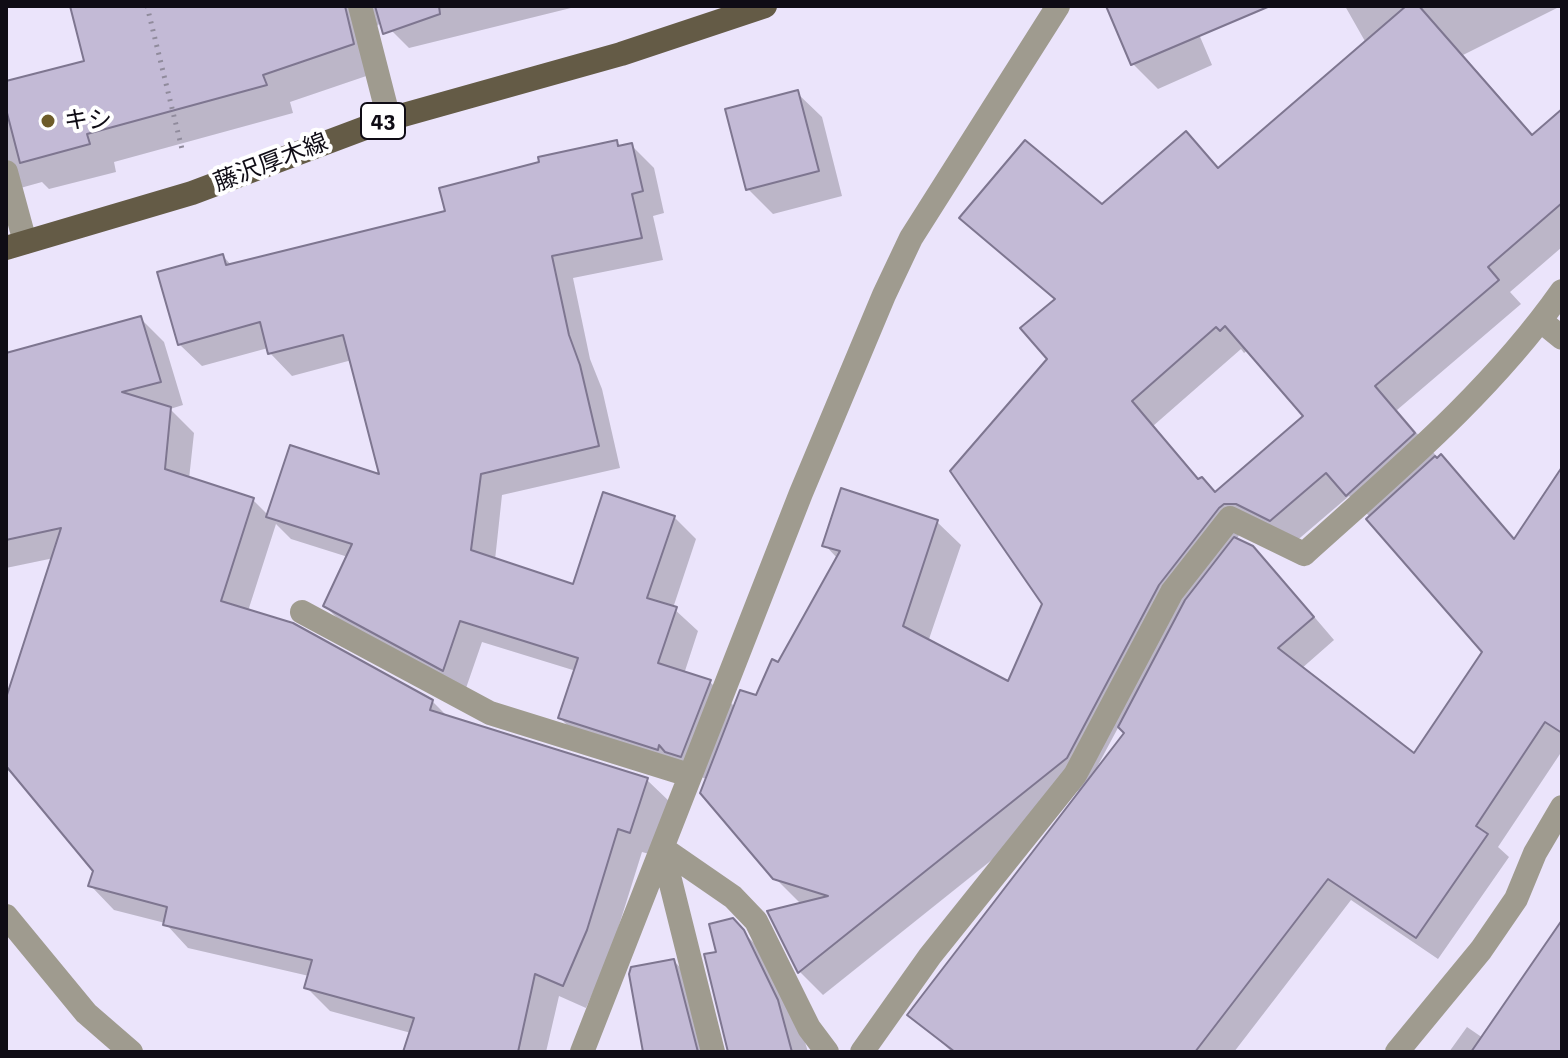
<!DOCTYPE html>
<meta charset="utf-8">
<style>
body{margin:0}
#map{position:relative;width:1568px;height:1058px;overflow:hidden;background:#ebe4fb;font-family:"Zilla Slab",serif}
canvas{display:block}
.frame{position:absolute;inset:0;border:8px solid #0f0c15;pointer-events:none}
</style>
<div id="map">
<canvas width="1568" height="1058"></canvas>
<div class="frame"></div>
</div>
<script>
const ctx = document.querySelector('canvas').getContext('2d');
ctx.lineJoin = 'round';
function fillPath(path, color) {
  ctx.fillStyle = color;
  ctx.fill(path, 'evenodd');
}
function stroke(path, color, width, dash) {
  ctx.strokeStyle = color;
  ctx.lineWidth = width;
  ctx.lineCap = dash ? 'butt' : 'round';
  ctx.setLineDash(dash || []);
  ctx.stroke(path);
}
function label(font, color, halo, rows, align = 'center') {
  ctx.font = font + ' "Zilla Slab","Noto Sans JP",serif';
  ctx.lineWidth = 8;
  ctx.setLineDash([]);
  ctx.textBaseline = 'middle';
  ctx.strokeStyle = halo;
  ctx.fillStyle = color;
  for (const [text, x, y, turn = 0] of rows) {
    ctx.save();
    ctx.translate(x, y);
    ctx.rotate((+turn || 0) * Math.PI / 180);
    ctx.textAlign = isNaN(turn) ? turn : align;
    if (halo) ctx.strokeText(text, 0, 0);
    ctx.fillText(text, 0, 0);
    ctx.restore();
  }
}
fillPath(new Path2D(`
 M 302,6 L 579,6 L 409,48 L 382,21 L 372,31 L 381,71 L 290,102 L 293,113 L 114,162 L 116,172 L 49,189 L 42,182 L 6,192 L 6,83 Z
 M 1108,6 L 1187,6 L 1212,65 L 1158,89 L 1133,64 Z
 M 1345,6 L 1561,6 L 1463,55 L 1534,136 L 1562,112 L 1562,247 L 1510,292 L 1521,304 L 1397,410 L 1439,459 L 1441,457 L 1463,479 L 1515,540 L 1562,470 L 1562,751 L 1498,847 L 1509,857 L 1438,959 L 1351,900 L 1234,1052 L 952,1052 L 910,1014 L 1083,787 L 823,995 L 800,972 L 770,912 L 805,904 L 799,902 L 774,877 L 707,779 L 582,740 L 560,718 L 576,671 L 482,642 L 465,691 L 347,628 L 325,606 L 348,557 L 291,539 L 276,524 L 248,611 L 432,701 L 448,717 L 647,780 L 671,803 L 653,855 L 642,852 L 610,954 L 586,1008 L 559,996 L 546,1052 L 408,1052 L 411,1033 L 330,1011 L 306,987 L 309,976 L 188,948 L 165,923 L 114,910 L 91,886 L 95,870 L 6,762 L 54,558 L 6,568 L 6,355 L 140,318 L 164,342 L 183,405 L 170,409 L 194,433 L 189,479 L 253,500 L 269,516 L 382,477 L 352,360 L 292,376 L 270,353 L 268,348 L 202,366 L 179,344 L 223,256 L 232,266 L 447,213 L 616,142 L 622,148 L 631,145 L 654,168 L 664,213 L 653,216 L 663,260 L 573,278 L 590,359 L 602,389 L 620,468 L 502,495 L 495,560 L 575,586 L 674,517 L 696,539 L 673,608 L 698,631 L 684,674 L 710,682 L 735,707 L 758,697 L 779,665 L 838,559 L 825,545 L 937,522 L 961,545 L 928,642 L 1009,684 L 1044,603 L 1050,359 L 1056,301 L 962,217 L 1102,206 L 1186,134 L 1220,169 L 1366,43 ZM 1241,349 L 1244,353 L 1248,350 L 1305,416 L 1216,494 L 1200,480 L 1153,426 ZM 1349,496 L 1370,517 L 1485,652 L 1414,756 L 1301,669 L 1334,640 L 1275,571 L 1252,548 L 1236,540 L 1241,532 L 1294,543 ZM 1119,726 L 1127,733 L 1099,769 L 1097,767 Z
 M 797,93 L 822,117 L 842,196 L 773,214 L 748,189 Z
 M 732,921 L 766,955 L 800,1025 L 808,1052 L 729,1052 L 718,953 Z
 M 1562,923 L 1562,1052 L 1449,1052 L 1467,1027 L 1483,1038 Z
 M 674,961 L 696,984 L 714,1052 L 645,1052 Z`), '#0003');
const building = new Path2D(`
 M 70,6 L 345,6 L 354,44 L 263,75 L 267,85 L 87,134 L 90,144 L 20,163 L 6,109 L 6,81 L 84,61 Z
 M 375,6 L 439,6 L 440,14 L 383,34 Z
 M 1106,6 L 1270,6 L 1131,65 Z
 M 1406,6 L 1419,6 L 1532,135 L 1562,109 L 1562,203 L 1488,267 L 1499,280 L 1375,386 L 1415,433 L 1346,496 L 1326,473 L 1270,521 L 1236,504 L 1224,504 L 1219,508 L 1159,585 L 1067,758 L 798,973 L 767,911 L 828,896 L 773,879 L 700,793 L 740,690 L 756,695 L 772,659 L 778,662 L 840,551 L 822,546 L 841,488 L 938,520 L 903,626 L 1008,681 L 1042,604 L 950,471 L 1047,359 L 1020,328 L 1055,299 L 959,218 L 1025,140 L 1102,204 L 1186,131 L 1218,168 ZM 1225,326 L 1303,416 L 1215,492 L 1202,477 L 1198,479 L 1132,401 L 1216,327 L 1220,331 Z
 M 798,90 L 819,171 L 746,190 L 725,109 Z
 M 617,140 L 618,146 L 632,143 L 643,191 L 632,194 L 642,238 L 552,256 L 569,335 L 580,365 L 599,446 L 481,474 L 471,550 L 573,584 L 603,492 L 675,516 L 647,598 L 677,607 L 658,663 L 711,680 L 681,757 L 665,752 L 659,745 L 658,750 L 558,718 L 578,658 L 460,621 L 443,671 L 323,606 L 352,544 L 266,517 L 290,445 L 379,474 L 343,335 L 268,354 L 260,322 L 178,345 L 157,272 L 223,254 L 226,265 L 445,211 L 439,188 L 539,162 L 538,157 Z
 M 141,316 L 161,382 L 122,392 L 171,407 L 165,469 L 254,498 L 221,601 L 293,623 L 433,700 L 430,710 L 648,778 L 630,833 L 618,829 L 587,930 L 563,986 L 535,974 L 518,1052 L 403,1052 L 414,1018 L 304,988 L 312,960 L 163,925 L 167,907 L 88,886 L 93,871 L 6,766 L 6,698 L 61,528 L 6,540 L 6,353 Z
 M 1441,454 L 1514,539 L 1562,467 L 1562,733 L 1545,722 L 1476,826 L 1488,834 L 1416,938 L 1328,879 L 1195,1052 L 955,1052 L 907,1015 L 1124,733 L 1118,727 L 1185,600 L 1234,537 L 1253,546 L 1314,617 L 1278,648 L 1414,753 L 1482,652 L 1366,519 L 1435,456 L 1437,458 Z
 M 733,918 L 744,930 L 778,1000 L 792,1052 L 728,1052 L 704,954 L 716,952 L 709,924 Z
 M 1562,920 L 1562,1052 L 1471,1052 Z
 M 674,959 L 698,1052 L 643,1052 L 629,974 L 631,967 Z`);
fillPath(building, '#c3bad6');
stroke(building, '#7e7690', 2);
stroke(new Path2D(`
 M 147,6 L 182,149`), '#908b9c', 5, [2, 6]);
stroke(new Path2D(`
 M 360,6 L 389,119
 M 6,172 L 25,242
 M 1541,321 L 1562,338
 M 302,612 L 490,713 L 689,775
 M 662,848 L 733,897 L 756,921 L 809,1028 L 827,1052
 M 662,848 L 713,1052
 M 6,916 L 86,1013 L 131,1052
 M 582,1052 L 801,493 L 884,295 L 911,238 L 1058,6
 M 862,1052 L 930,956 L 1075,775 L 1172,592 L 1230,518 L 1304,554 C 1395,472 1491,392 1562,291
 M 1397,1052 L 1481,950 L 1516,899 L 1535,853 L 1562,807`), '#9f9b8f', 24);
stroke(new Path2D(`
 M 6,248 L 192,193 L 389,119 L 621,54 L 765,6`), '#645b46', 24);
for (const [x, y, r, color] of [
 [48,121,8,"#6e5c2a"]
]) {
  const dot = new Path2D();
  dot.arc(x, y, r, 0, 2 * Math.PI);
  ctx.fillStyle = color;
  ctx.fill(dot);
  stroke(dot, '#fff', 3);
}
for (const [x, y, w] of [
 [383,121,44]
]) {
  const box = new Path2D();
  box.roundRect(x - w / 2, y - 18, w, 36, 6);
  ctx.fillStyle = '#fff';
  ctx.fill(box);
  stroke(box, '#0f0c15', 2);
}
label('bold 22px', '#0f0c15', null, [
 ["43",383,121]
]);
label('24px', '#0f0c15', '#fff', [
 ["キシ",64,121]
], 'left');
label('24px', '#0f0c15', '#fff', [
 ["藤沢厚木線",271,163,-21]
]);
</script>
